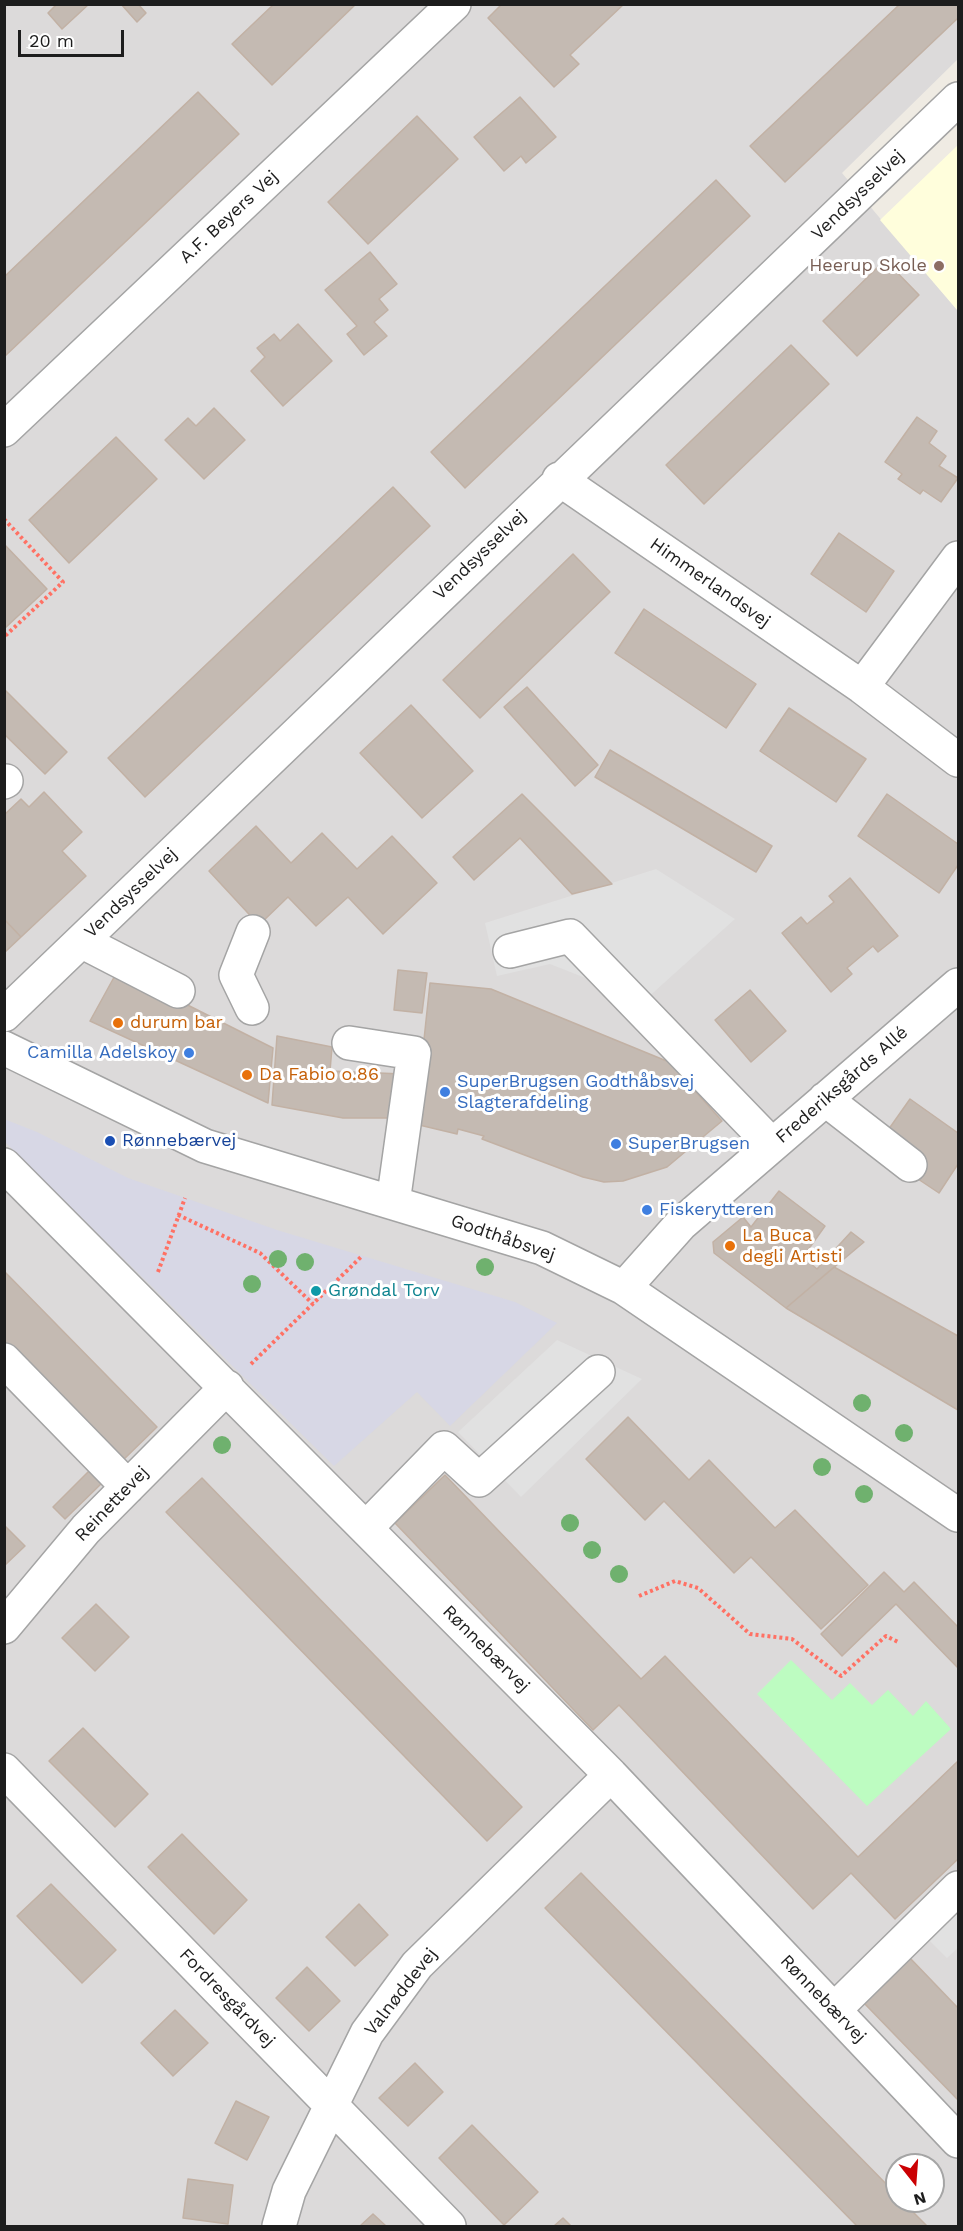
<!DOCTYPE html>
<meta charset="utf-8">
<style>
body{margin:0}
#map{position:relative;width:963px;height:2231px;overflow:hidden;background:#efebe3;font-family:"Work Sans",sans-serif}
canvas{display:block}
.frame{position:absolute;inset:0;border:6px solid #1d1d1d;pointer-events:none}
.north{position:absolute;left:885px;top:2153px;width:60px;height:60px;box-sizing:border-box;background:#fff;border:2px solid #a5a5a5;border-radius:50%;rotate:163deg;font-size:16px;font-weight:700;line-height:24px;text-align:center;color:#1d1d1d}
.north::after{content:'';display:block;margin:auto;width:21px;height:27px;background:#cb0003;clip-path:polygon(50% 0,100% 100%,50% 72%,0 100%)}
.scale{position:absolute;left:18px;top:30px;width:106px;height:27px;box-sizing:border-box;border:3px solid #1d1d1d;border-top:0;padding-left:8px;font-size:18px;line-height:21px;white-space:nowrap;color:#1d1d1d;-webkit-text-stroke:4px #fff;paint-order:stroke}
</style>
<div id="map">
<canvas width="963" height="2231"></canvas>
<div class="frame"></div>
<div class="north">N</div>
<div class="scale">20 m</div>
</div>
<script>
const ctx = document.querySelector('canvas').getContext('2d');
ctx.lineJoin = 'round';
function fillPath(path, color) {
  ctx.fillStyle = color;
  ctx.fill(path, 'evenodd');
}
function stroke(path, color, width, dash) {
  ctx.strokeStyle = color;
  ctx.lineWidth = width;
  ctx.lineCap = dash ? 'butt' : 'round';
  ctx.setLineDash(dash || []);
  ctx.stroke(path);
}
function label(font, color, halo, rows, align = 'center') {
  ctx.font = font + ' "Work Sans",sans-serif';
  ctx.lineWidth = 6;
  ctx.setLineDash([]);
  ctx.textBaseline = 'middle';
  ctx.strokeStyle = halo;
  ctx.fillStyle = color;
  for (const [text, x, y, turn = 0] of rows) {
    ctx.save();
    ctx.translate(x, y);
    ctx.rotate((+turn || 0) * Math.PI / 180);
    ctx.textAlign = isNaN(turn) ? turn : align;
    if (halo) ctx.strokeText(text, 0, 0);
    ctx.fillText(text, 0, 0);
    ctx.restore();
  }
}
fillPath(new Path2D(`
 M 5,5 L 958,5 L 958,59 L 842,173 L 958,311 L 958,2226 L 5,2226 ZM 897,2165 L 933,2165 L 933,2201 L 897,2201 Z`), '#dcdada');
fillPath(new Path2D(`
 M 958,145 L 958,311 L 880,220 Z`), '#fffedc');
fillPath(new Path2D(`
 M 791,1660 L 832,1700 L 850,1683 L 872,1705 L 888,1690 L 913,1716 L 926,1701 L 951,1729 L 867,1806 L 757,1694 Z`), '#bdfcc1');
fillPath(new Path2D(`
 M 656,869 L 735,919 L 644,1001 L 550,964 L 497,976 L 485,923 Z
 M 557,1340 L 642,1379 L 521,1497 L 458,1432 Z
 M 958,1909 L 958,1948 L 947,1958 L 928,1939 Z`), '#e1e1e1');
fillPath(new Path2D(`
 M 4,1119 L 37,1132 L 128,1178 L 277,1230 L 515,1302 L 557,1323 L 450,1426 L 417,1392 L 334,1466 L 5,1142 Z`), '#d7d7e5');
const building = new Path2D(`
 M 57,4 L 89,4 L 62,29 L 48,13 Z
 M 121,4 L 138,4 L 146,13 L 137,22 Z
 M 274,4 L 356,4 L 272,85 L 232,44 Z
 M 502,4 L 624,4 L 570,55 L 579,64 L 554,87 L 488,18 Z
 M 900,4 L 958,4 L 958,18 L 785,182 L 750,146 Z
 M 198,92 L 239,134 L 4,357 L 4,277 Z
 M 520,97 L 556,137 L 526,163 L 521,156 L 504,171 L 474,137 Z
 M 417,116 L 458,159 L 368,244 L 328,202 Z
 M 716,180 L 750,216 L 465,488 L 431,452 Z
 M 370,252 L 397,284 L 379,299 L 388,310 L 374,322 L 387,336 L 364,355 L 347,334 L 357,326 L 325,290 Z
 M 885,260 L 919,295 L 857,356 L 823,321 Z
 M 298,324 L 332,361 L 283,406 L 251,371 L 265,357 L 257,348 L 274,334 L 280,341 Z
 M 791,345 L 829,384 L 704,504 L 666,465 Z
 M 214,408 L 245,440 L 204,479 L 165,440 L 188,418 L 196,426 Z
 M 917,417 L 937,431 L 929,443 L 946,456 L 939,466 L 958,478 L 941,502 L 923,490 L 920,494 L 898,479 L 902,474 L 885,462 Z
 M 116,437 L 157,479 L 69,563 L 29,520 Z
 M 393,487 L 430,526 L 145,797 L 108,758 Z
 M 839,533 L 894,571 L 866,612 L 811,574 Z
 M 4,544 L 47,589 L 4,629 Z
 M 573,554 L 610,592 L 480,718 L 443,680 Z
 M 644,609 L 756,684 L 726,728 L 615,653 Z
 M 527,687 L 598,765 L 575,786 L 504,707 Z
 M 4,689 L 67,752 L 45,774 L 4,734 Z
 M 411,705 L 473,771 L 422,818 L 360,753 Z
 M 789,708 L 866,759 L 836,802 L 760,751 Z
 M 610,750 L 772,846 L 756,872 L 595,777 Z
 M 44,792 L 82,832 L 62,851 L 86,876 L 21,937 L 4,919 L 4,815 L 21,799 L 29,807 Z
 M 522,794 L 612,884 L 572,894 L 520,838 L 474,880 L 453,857 Z
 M 887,794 L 958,844 L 958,865 L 939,893 L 858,836 Z
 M 256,826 L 291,863 L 322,833 L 357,869 L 392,836 L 437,883 L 383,934 L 348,897 L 316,926 L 288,897 L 259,925 L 209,871 Z
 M 850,878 L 898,936 L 878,952 L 873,946 L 847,968 L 852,974 L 831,992 L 782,933 L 801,917 L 807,924 L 834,902 L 829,896 Z
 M 4,919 L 21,937 L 4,953 Z
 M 118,970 L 273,1048 L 268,1103 L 90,1021 Z
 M 398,970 L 427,973 L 422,1013 L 394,1010 Z
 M 430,983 L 491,989 L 669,1062 L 722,1121 L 667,1167 L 623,1181 L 604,1182 L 583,1177 L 482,1139 L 484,1136 L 458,1129 L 457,1134 L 415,1124 Z
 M 750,990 L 786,1031 L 751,1062 L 715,1020 Z
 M 277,1036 L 332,1047 L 330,1071 L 403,1074 L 401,1118 L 343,1118 L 272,1105 Z
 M 910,1099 L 958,1133 L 958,1164 L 939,1193 L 912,1175 L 886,1133 Z
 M 779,1191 L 825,1226 L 803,1257 L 817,1269 L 851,1232 L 864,1242 L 786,1308 L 714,1253 L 713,1242 L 743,1217 L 751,1227 Z
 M 834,1267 L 958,1336 L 958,1410 L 786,1308 Z
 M 4,1271 L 157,1427 L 120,1463 L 4,1344 Z
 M 628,1417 L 689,1480 L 709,1460 L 775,1528 L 795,1510 L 868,1585 L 821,1629 L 751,1557 L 734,1573 L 664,1501 L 645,1520 L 586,1459 Z
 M 90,1470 L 103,1482 L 65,1519 L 53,1507 Z
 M 445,1475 L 641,1679 L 665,1656 L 858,1857 L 958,1761 L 958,1859 L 895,1919 L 851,1873 L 813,1909 L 619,1705 L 593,1730 L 395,1523 Z
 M 202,1478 L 522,1807 L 487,1841 L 166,1512 Z
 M 4,1525 L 25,1546 L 4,1566 Z
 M 884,1572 L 904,1592 L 914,1582 L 958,1627 L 958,1668 L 896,1604 L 842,1656 L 821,1634 Z
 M 96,1604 L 129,1637 L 95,1671 L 62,1638 Z
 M 83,1728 L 148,1794 L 115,1827 L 49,1761 Z
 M 182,1834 L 247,1900 L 214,1934 L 148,1867 Z
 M 581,1873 L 897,2195 L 897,2201 L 902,2201 L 927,2226 L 857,2226 L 545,1908 Z
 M 51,1884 L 116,1950 L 82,1983 L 17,1916 Z
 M 359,1904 L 388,1935 L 355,1966 L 326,1937 Z
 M 909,1957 L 958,2008 L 958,2100 L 863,2002 Z
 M 307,1967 L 340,2001 L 309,2031 L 276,1998 Z
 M 175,2010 L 208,2043 L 173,2076 L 141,2043 Z
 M 415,2063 L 443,2092 L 408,2126 L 379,2098 Z
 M 236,2101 L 269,2117 L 247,2160 L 215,2143 Z
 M 472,2125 L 538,2192 L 504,2225 L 439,2158 Z
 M 188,2179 L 233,2185 L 228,2224 L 183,2218 Z
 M 373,2214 L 386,2226 L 360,2226 Z
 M 563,2218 L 571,2226 L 554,2226 Z`);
fillPath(building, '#c4bab2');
stroke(building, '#c2b1a4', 1.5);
const minor = new Path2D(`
 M 4,430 L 454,4
 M 559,479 L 862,687 L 958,760
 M 862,687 L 958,558
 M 4,782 L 6,781
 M 81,941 L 178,991
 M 510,951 L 570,936 L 772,1145
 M 252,1008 L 236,975 L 253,932
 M 4,1015 L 958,99
 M 349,1043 L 414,1053 L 393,1203
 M 4,1048 L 205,1146 L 542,1248 L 624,1288 L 958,1515
 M 825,1099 L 910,1165
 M 4,1165 L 611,1775 L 958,2141
 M 624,1288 L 681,1224 L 958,985
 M 4,1360 L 128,1487
 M 366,1528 L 444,1448 L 479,1480 L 598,1372
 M 4,1627 L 86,1529 L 227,1387
 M 4,1770 L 449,2226
 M 834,2010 L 958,1888
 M 279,2226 L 289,2191 L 367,2033 L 417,1965 L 611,1775`);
stroke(minor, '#a4a4a4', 36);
stroke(new Path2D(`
 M 4,519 L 63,582 L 4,637
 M 178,1215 L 260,1253 L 313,1304
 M 158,1272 L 185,1198
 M 251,1364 L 362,1256
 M 639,1596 L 675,1581 L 698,1588 L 750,1634 L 792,1639 L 841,1676 L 886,1636 L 900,1643`), '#ff7164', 4, [3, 3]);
stroke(minor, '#fff', 33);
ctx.fillStyle = '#6fb16e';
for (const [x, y] of [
 [278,1259],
 [305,1262],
 [485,1267],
 [252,1284],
 [862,1403],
 [904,1433],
 [222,1445],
 [822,1467],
 [864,1494],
 [570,1523],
 [592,1550],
 [619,1574]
]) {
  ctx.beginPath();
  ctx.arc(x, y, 9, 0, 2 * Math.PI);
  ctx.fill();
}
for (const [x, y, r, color] of [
 [939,266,6,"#8d6e63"],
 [118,1023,6,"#e8710a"],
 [189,1053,6,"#3f7fe0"],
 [247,1075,6,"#e8710a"],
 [445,1092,6,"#3f7fe0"],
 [110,1141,6,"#1a4fb4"],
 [616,1144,6,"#3f7fe0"],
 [647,1210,6,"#3f7fe0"],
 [730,1246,6,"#e8710a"],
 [316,1291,6,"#0f9aa8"]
]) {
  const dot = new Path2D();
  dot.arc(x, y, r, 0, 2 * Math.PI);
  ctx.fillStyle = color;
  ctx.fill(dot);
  stroke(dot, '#fff', 2);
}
label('18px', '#1d1d1d', '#fff', [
 ["Vendsysselvej",858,195,-44],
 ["A.F. Beyers Vej",229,217,-43],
 ["Vendsysselvej",480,555,-44],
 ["Himmerlandsvej",710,583,35],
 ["Vendsysselvej",131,893,-44],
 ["Frederiksgårds Allé",842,1085,-41],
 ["Godthåbsvej",503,1238,19],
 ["Reinettevej",112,1504,-46],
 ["Rønnebærvej",486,1649,45],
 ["Valnøddevej",401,1992,-52],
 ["Fordresgårdvej",227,1998,46],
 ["Rønnebærvej",823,1999,46]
]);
label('18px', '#785e54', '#fff', [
 ["Heerup Skole",927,266]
], 'right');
label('18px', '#c56008', '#fff', [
 ["durum bar",130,1023],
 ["Da Fabio o.86",259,1075],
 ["La Buca",742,1236],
 ["degli Artisti",742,1257]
], 'left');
label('18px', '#366cbe', '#fff', [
 ["Camilla Adelskoy",177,1053,"right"],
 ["SuperBrugsen Godthåbsvej",457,1082],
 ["Slagterafdeling",457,1103],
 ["SuperBrugsen",628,1144],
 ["Fiskerytteren",659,1210]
], 'left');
label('18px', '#164399', '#fff', [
 ["Rønnebærvej",122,1141]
], 'left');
label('18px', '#0d838f', '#fff', [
 ["Grøndal Torv",328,1291]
], 'left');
</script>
